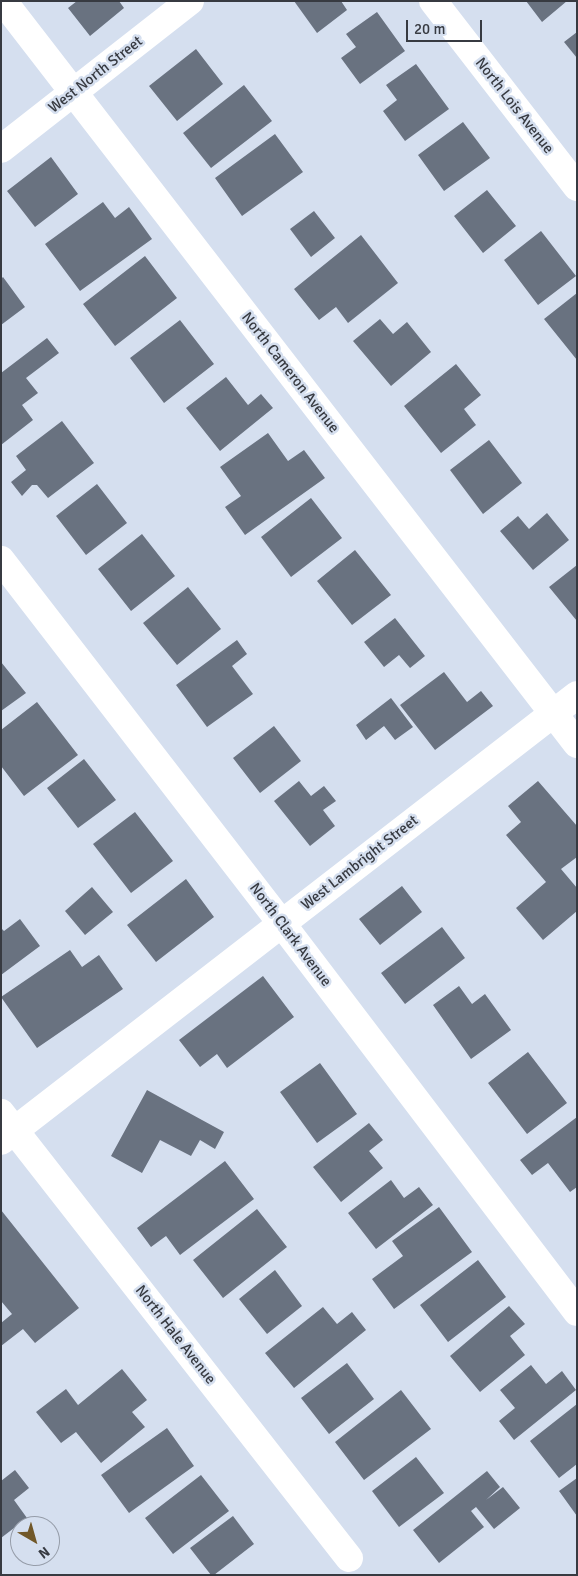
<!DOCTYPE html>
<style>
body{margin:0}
#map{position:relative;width:578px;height:1576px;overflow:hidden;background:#d5dfef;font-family:Signika,sans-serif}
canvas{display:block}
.frame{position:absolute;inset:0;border:2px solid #373a41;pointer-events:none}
.north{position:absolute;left:10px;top:1516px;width:50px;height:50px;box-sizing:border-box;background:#d5dfef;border:1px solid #969da9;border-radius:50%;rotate:142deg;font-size:14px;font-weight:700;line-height:20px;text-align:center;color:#373a41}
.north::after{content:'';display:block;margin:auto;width:18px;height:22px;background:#715829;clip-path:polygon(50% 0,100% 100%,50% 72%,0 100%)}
.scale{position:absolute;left:406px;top:20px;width:76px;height:22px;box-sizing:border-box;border:2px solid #373a41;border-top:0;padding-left:6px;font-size:15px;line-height:18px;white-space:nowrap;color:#373a41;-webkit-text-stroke:4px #d5dfef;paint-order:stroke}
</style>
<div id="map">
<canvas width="578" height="1576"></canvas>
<div class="frame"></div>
<div class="north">N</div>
<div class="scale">20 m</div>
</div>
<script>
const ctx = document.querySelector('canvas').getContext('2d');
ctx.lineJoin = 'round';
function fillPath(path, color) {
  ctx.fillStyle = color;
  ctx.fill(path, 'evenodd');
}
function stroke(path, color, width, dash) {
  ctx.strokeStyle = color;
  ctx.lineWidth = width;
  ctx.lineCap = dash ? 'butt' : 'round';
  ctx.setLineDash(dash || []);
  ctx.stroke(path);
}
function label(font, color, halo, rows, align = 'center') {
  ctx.font = font + ' Signika,sans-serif';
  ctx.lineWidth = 5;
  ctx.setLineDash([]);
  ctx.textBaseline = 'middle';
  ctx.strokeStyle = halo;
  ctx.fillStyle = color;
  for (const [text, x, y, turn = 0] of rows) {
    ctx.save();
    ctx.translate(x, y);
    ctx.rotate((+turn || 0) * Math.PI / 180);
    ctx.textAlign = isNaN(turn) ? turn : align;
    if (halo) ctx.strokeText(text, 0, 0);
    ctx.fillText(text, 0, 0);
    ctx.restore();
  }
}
fillPath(new Path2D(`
 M 77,1 L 119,1 L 124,8 L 90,36 L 68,8 Z
 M 294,1 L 341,1 L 347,10 L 317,33 Z
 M 526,1 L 567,1 L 542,22 Z
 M 377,12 L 405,51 L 360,84 L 341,58 L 356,47 L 346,34 Z
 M 577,32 L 577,58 L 564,42 Z
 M 196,49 L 223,84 L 177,121 L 149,86 Z
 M 416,64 L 449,109 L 405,141 L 383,111 L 397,100 L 386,85 Z
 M 244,85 L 272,121 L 211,168 L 183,133 Z
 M 463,122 L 490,158 L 444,191 L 418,155 Z
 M 275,134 L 303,172 L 242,216 L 215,178 Z
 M 51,157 L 78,194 L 35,227 L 7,191 Z
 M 487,190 L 516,226 L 483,253 L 454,216 Z
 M 103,202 L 115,218 L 129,207 L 152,239 L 80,291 L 45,244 Z
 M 314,211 L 335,238 L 311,257 L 290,229 Z
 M 541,231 L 576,276 L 538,305 L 504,260 Z
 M 361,235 L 398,283 L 348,323 L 336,307 L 319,320 L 294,289 Z
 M 145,256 L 177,298 L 115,346 L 83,304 Z
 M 3,277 L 25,307 L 1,325 L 1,279 Z
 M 577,293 L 577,360 L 544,319 Z
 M 380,319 L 393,334 L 407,322 L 431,352 L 391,386 L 353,341 Z
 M 180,320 L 214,364 L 164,403 L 130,358 Z
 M 47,338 L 59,353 L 26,378 L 38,393 L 22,405 L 33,420 L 1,445 L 1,373 Z
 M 456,364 L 481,395 L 464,409 L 476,425 L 441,453 L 404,406 Z
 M 226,377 L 248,405 L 261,394 L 273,408 L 220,451 L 186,408 Z
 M 62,421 L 94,463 L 48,498 L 37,485 L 32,485 L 22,496 L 11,482 L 26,470 L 16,456 Z
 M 268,433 L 288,461 L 304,450 L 325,478 L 245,535 L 225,507 L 241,496 L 220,467 Z
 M 489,440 L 522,483 L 483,514 L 450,470 Z
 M 97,484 L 127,523 L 86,555 L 56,516 Z
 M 311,498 L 342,538 L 291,577 L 261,537 Z
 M 547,513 L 569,540 L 533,570 L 500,531 L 518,516 L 529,529 Z
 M 142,534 L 175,576 L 131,611 L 98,569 Z
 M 355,550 L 391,595 L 352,625 L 317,581 Z
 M 577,565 L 577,621 L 549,587 Z
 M 188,587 L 221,629 L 177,665 L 143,623 Z
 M 395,618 L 425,656 L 410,668 L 399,655 L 384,667 L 364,642 Z
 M 237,640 L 247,654 L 232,666 L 253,694 L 207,727 L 176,685 Z
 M 1,662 L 26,693 L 1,711 Z
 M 444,672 L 467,702 L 481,691 L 493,706 L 435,750 L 400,705 Z
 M 391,698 L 413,727 L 395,740 L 384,726 L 366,740 L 356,725 Z
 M 37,702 L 78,755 L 24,796 L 1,766 L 1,730 Z
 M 274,726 L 301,761 L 260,793 L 233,758 Z
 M 84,759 L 116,800 L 78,828 L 47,788 Z
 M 299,781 L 311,796 L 324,786 L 336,801 L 323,810 L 335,826 L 310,846 L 274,801 Z
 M 538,781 L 577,826 L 577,857 L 561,869 L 577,888 L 577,911 L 543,940 L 516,908 L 546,882 L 506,835 L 521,822 L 508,806 Z
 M 135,812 L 173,861 L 131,893 L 93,844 Z
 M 186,879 L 214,917 L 156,962 L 127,925 Z
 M 402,886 L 422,912 L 380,945 L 359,919 Z
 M 92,887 L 113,912 L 85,935 L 65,911 Z
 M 20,919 L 40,946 L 1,975 L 1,928 L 4,931 Z
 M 442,927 L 465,958 L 405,1004 L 381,973 Z
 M 70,950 L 82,967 L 99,955 L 123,989 L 37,1048 L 1,997 Z
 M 263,976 L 294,1017 L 227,1068 L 217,1054 L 200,1067 L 179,1040 Z
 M 459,986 L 472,1004 L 485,994 L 511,1030 L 471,1059 L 433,1005 Z
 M 528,1052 L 567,1103 L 527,1134 L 488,1083 Z
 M 320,1063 L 357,1114 L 317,1143 L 280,1092 Z
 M 147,1090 L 224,1132 L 215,1149 L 200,1140 L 191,1156 L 160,1140 L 142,1173 L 111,1156 Z
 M 577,1117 L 577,1187 L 570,1192 L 548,1163 L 532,1175 L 520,1160 Z
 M 369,1123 L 383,1140 L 369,1151 L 383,1168 L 341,1202 L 313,1167 Z
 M 225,1161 L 254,1199 L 180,1255 L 166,1236 L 151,1247 L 137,1228 Z
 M 391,1180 L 404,1198 L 419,1187 L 433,1205 L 376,1249 L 348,1213 Z
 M 439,1207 L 472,1252 L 394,1309 L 372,1279 L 403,1256 L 392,1241 Z
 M 257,1209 L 287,1247 L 223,1298 L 193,1260 Z
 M 1,1210 L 79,1308 L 35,1343 L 23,1329 L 1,1346 L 1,1323 L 12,1314 L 1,1301 Z
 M 478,1260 L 506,1297 L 448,1342 L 420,1305 Z
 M 275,1270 L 302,1306 L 267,1334 L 239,1299 Z
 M 509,1306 L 525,1324 L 510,1336 L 525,1355 L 480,1392 L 450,1356 Z
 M 323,1307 L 337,1324 L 352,1312 L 366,1330 L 294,1388 L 265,1353 Z
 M 347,1363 L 374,1399 L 329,1434 L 301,1398 Z
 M 531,1365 L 546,1384 L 562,1371 L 576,1390 L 514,1440 L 499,1421 L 515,1408 L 500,1390 Z
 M 122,1369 L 147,1400 L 132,1412 L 145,1427 L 101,1463 L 76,1432 L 61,1443 L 36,1412 L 66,1389 L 78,1405 Z
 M 401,1390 L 431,1429 L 364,1480 L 335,1442 Z
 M 577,1404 L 577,1464 L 559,1478 L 530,1441 Z
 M 167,1428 L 194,1466 L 129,1513 L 101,1475 Z
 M 416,1457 L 444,1493 L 399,1527 L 372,1491 Z
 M 15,1470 L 29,1488 L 14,1500 L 27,1518 L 1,1538 L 1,1481 Z
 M 487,1471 L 500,1487 L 486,1500 L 503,1487 L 520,1508 L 494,1529 L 476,1507 L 471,1511 L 484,1527 L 439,1563 L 413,1530 Z
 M 201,1475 L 229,1511 L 173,1554 L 145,1518 Z
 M 577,1478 L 577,1516 L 559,1491 Z
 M 233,1516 L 254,1544 L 214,1575 L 211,1575 L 190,1548 Z`), '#697280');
stroke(new Path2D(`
 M 3,1 L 577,744
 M 433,1 L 577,187
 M 1,149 L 190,1
 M 1,560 L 282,924 L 577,1312
 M 1,1113 L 349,1558
 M 1,1141 L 577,695`), '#fff', 28);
label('15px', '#373a41', '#d5dfef', [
 ["West North Street",96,75,-38],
 ["North Lois Avenue",514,106,52],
 ["North Cameron Avenue",290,373,52],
 ["West Lambright Street",360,863,-38],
 ["North Clark Avenue",290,935,53],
 ["North Hale Avenue",175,1335,52]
]);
</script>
